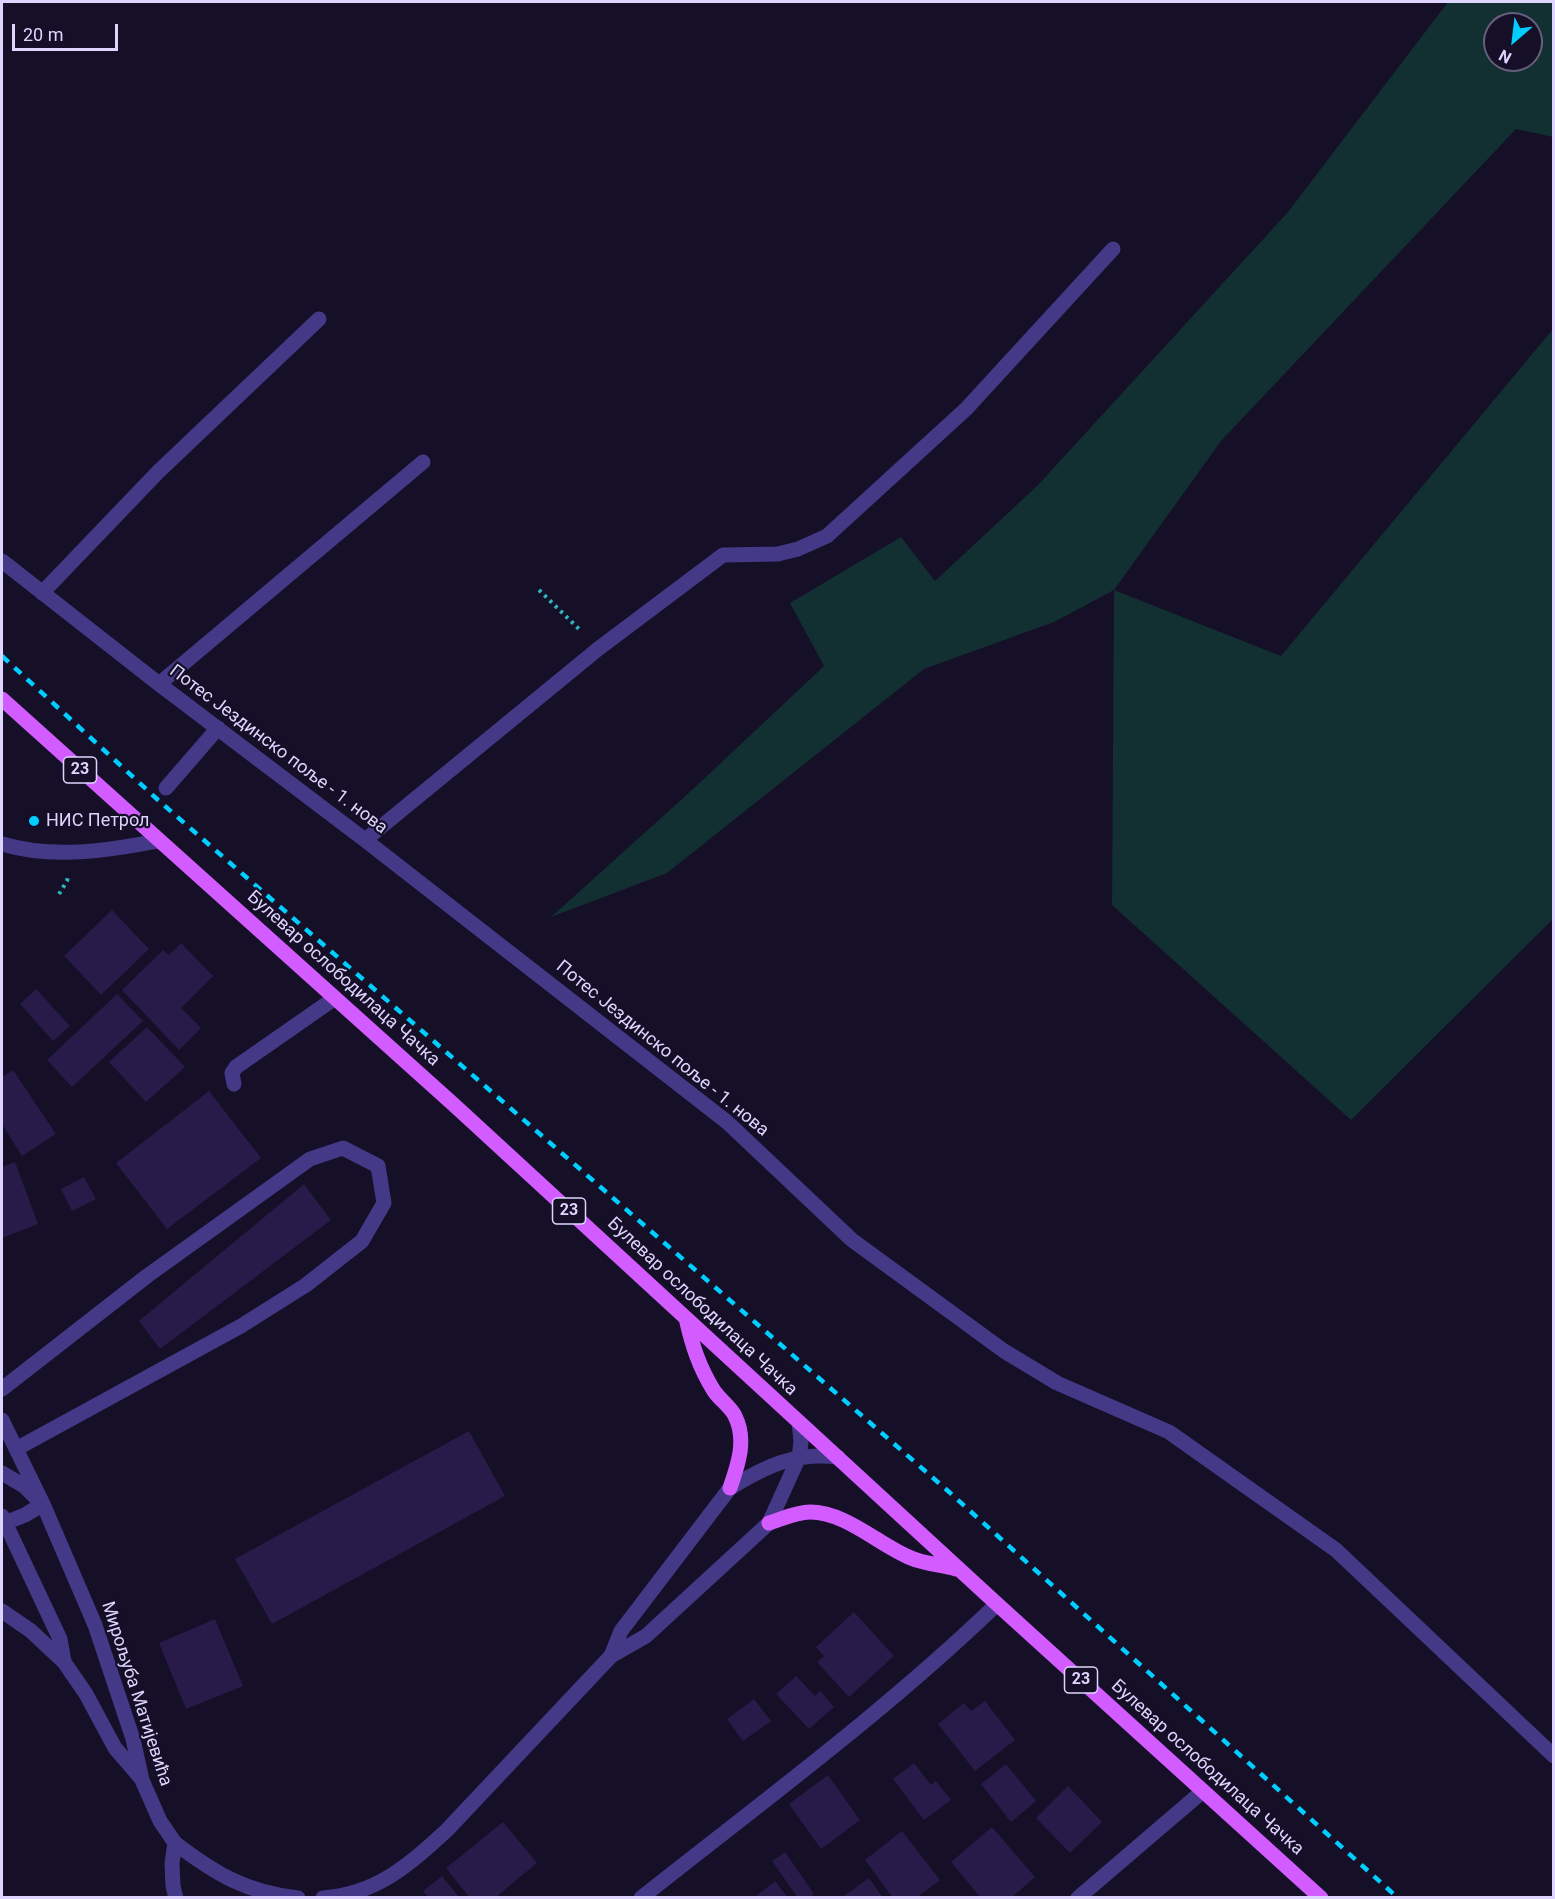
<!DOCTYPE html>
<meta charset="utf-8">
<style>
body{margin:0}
#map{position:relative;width:1555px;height:1899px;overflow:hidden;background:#150f27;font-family:Roboto,sans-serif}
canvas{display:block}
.frame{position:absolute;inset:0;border:3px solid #ded5ff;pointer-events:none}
.north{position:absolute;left:1483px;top:12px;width:60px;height:60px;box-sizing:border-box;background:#150f27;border:2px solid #655e7d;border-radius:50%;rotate:208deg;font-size:16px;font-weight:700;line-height:24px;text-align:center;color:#ded5ff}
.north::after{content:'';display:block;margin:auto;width:21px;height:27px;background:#01ceff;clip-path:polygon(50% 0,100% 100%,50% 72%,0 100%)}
.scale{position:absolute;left:12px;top:24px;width:106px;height:27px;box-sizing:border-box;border:3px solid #ded5ff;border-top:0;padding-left:8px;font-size:18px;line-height:21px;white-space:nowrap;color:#ded5ff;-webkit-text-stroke:4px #150f27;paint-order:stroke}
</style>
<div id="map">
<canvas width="1555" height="1899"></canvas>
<div class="frame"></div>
<div class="north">N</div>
<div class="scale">20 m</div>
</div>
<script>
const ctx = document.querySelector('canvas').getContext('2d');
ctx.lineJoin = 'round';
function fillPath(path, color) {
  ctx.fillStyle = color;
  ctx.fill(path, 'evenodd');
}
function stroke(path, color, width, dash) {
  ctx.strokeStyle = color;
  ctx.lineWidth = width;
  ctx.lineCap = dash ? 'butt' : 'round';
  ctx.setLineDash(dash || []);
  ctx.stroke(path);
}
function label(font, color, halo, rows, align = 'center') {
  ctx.font = font + ' Roboto,sans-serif';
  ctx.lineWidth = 4.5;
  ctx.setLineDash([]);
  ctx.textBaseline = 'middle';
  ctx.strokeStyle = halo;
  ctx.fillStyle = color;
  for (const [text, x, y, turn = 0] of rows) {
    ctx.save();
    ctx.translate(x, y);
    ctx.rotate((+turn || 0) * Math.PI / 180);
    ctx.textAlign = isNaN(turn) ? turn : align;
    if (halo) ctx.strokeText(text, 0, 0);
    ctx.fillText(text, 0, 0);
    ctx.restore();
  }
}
fillPath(new Path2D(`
 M 1448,2 L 1553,2 L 1553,137 L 1516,129 L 1221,441 L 1114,590 L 1281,656 L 1553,329 L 1553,919 L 1351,1120 L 1112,905 L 1114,590 L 1054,622 L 924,669 L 667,873 L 551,917 L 692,790 L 824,666 L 790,603 L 901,537 L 935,581 L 1038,485 L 1288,212 ZM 1495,24 L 1531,24 L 1531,60 L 1495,60 Z`), '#122f31');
fillPath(new Path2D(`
 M 112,910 L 149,949 L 101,995 L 64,956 Z
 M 181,943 L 213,976 L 181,1008 L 201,1028 L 179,1050 L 122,990 L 163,950 L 169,955 Z
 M 36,989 L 70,1026 L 53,1041 L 20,1004 Z
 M 117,994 L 143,1021 L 72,1087 L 47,1060 Z
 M 147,1027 L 185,1067 L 146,1102 L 109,1062 Z
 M 13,1070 L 56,1134 L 22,1156 L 2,1124 L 2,1077 Z
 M 209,1091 L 261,1158 L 167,1229 L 116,1163 Z
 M 15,1162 L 38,1224 L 2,1238 L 2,1167 Z
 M 84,1177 L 96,1199 L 72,1211 L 61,1189 Z
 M 304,1184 L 331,1220 L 160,1349 L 139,1321 Z
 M 469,1431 L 505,1496 L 272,1624 L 235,1559 Z
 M 854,1612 L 894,1656 L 849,1697 L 817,1662 L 824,1656 L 816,1647 Z
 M 215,1619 L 243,1686 L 186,1709 L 159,1643 Z
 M 796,1676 L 815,1696 L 820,1691 L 834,1707 L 809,1729 L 776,1694 Z
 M 754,1699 L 771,1721 L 743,1741 L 727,1719 Z
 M 985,1701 L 1015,1740 L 975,1771 L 938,1724 L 964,1703 L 971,1711 Z
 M 914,1763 L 931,1785 L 936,1781 L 951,1800 L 924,1820 L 893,1779 Z
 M 1006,1764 L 1036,1801 L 1011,1822 L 981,1784 Z
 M 828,1775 L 860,1820 L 821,1849 L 789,1804 Z
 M 1068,1786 L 1102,1822 L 1070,1853 L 1036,1818 Z
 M 503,1822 L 537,1863 L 495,1898 L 470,1898 L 446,1868 Z
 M 992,1827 L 1035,1877 L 1011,1898 L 981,1898 L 951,1862 Z
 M 902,1831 L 940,1880 L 916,1898 L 893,1898 L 865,1860 Z
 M 785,1852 L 814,1894 L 809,1898 L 798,1898 L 772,1861 Z
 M 442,1876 L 460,1898 L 429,1898 L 423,1891 Z
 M 869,1878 L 883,1898 L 841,1898 Z
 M 775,1881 L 788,1898 L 754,1898 Z`), '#281b49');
stroke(new Path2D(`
 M 539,590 L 581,631
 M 59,894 L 67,881 L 68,877`), '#2db6bb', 4, [3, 4.5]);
stroke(new Path2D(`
 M 2,561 L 159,684 L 365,840 L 727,1122 L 852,1240 L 1004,1351 L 1057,1383 L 1169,1432 L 1336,1550 L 1554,1756
 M 42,593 L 158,472 L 319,319
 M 159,684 L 423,462
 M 166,788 L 218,728
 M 365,840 L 598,649 L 723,555 L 778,554 L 798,549 L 827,536 L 966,409 L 1113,249
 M 2,844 C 53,859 106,851 158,841
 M 234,1084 L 232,1073 L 236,1067 L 335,998
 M 2,1389 L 147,1276 L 310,1159 L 343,1148 L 378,1166 L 384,1203 L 362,1241 L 306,1285 L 241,1326 L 16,1449
 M 2,1420 L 43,1504 L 95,1625 L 133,1739 L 142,1780 L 160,1821 L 175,1843 L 172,1863 L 173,1886 L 176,1898
 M 2,1473 L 24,1486 L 36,1498
 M 2,1516 L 60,1639 L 64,1662
 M 2,1524 L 25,1515 L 43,1504
 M 2,1611 L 31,1631 L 64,1662 L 86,1694 L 115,1748 L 140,1777
 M 611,1656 L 621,1631 L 730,1488 C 766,1466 795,1452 838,1457
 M 175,1843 C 214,1873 247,1893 298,1898
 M 323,1898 C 377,1894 409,1865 447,1830 L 611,1656 L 646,1636 L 769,1523 L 799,1457 L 801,1442 L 799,1422
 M 641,1898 C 762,1802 886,1711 997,1604
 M 1078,1898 L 1203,1791`), '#443987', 15);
stroke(new Path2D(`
 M 2,699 L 453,1104 L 997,1604 L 1321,1898
 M 686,1318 C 692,1345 699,1367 714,1391 C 720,1400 731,1407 735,1416 C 747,1440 738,1465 730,1488
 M 769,1523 C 782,1519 796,1512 810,1512 C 846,1512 879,1545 911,1558 C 925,1564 942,1565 956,1569`), '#d25cff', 15);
stroke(new Path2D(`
 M 2,656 L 158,800 L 948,1491 L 1398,1898`), '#01ceff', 4.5, [9, 8]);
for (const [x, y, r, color] of [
 [34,821,6,"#01ceff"]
]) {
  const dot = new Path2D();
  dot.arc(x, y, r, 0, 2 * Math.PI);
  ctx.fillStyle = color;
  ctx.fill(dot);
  stroke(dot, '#150f27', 2);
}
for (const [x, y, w] of [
 [80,770,33],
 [569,1211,33],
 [1081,1680,33]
]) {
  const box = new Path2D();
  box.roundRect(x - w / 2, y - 13, w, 26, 4.5);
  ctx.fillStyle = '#150f27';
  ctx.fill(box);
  stroke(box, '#ded5ff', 1.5);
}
label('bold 16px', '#ded5ff', null, [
 ["23",80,770],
 ["23",569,1211],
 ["23",1081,1680]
]);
label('18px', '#ded5ff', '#150f27', [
 ["Потес Јездинско поље - 1. нова",278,750,37],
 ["Булевар ослободилаца Чачка",343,979,42],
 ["Потес Јездинско поље - 1. нова",662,1049,39],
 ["Булевар ослободилаца Чачка",702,1307,43],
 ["Мирољуба Матијевића",136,1694,72],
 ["Булевар ослободилаца Чачка",1207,1768,42]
]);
label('18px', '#ded5ff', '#150f27', [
 ["НИС Петрол",46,821]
], 'left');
</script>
